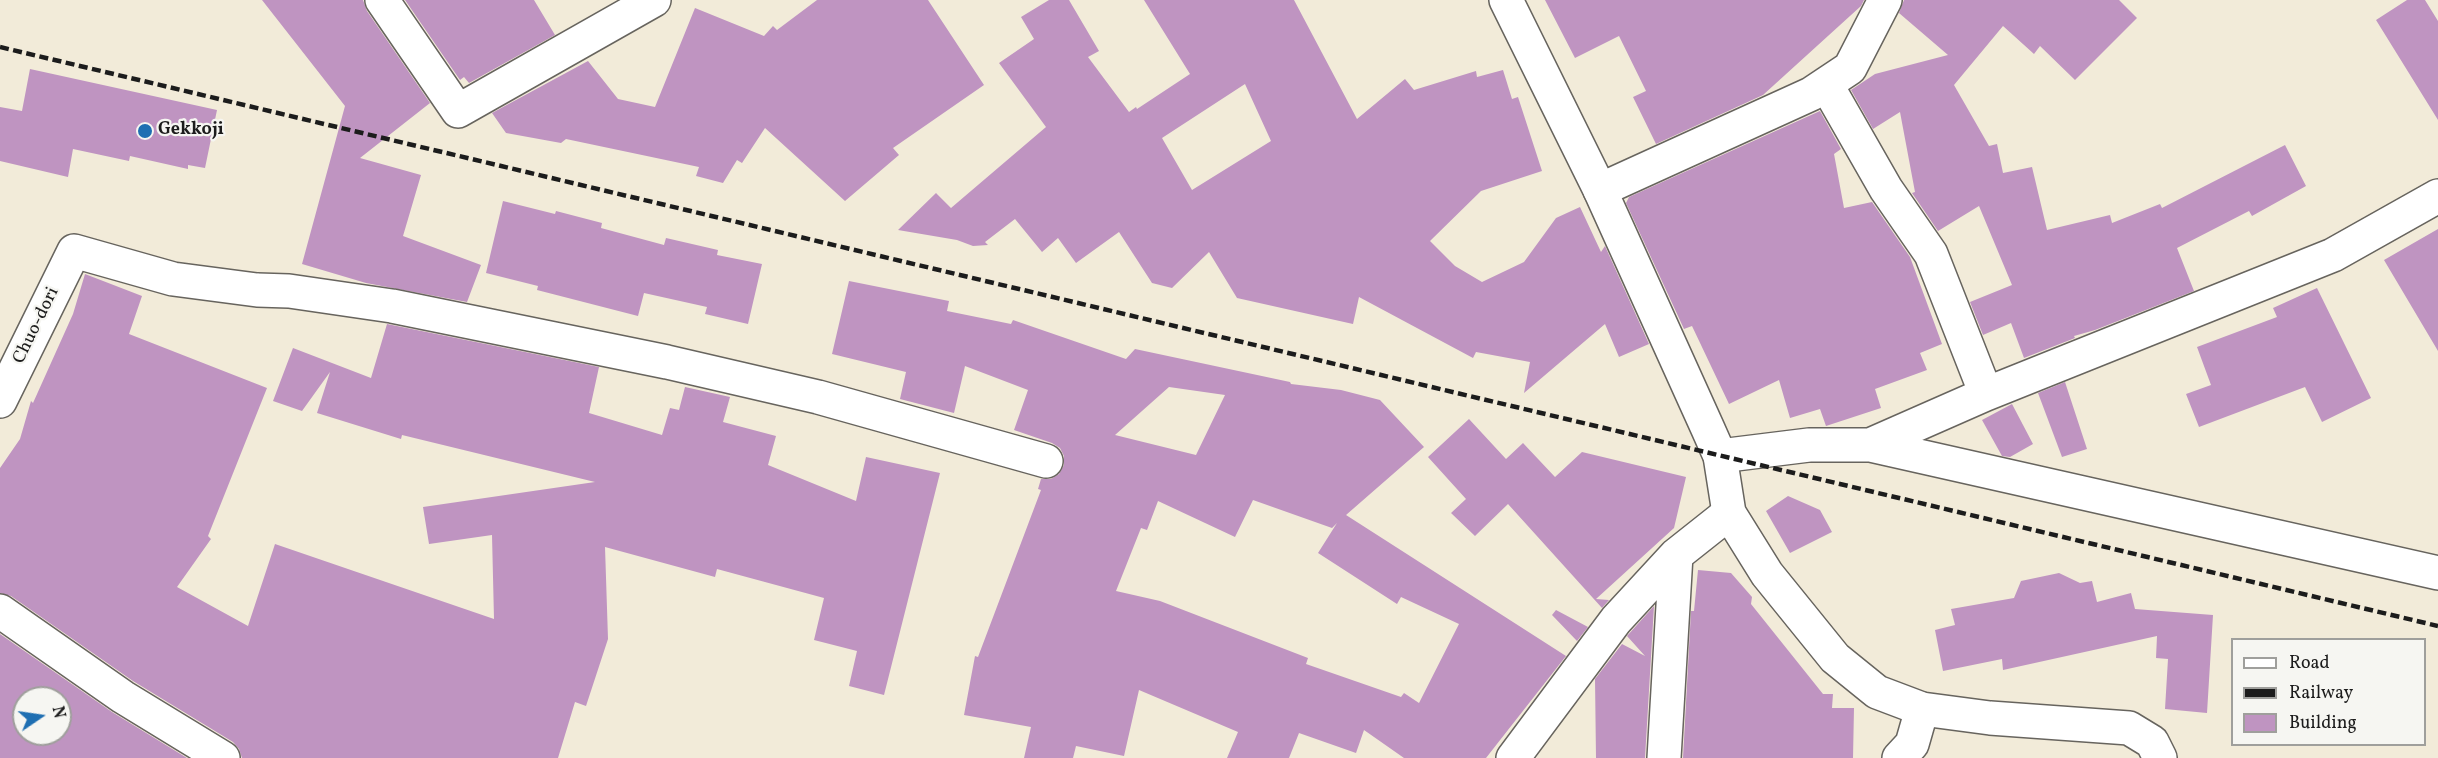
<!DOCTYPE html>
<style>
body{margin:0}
#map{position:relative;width:2438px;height:758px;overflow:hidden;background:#f2ebd9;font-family:Vollkorn,serif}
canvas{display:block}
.legend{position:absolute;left:2231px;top:638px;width:195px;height:108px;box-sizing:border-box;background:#f6f6f2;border:2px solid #9f9f9c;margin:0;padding:8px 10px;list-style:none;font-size:18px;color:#1c1c1c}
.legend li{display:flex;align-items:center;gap:12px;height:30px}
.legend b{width:30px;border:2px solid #9f9f9c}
.north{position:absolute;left:12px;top:686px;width:60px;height:60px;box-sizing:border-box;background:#f6f6f2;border:2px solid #9f9f9c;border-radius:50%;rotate:77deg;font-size:16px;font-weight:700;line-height:24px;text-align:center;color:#1c1c1c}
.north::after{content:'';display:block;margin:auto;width:21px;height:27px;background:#1f6fb2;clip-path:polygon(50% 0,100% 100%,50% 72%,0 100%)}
</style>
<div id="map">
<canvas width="2438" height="758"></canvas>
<ul class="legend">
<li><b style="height:8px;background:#fff"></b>Road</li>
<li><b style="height:8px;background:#1c1c1c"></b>Railway</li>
<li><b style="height:16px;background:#bf94c1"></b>Building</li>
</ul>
<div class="north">N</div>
</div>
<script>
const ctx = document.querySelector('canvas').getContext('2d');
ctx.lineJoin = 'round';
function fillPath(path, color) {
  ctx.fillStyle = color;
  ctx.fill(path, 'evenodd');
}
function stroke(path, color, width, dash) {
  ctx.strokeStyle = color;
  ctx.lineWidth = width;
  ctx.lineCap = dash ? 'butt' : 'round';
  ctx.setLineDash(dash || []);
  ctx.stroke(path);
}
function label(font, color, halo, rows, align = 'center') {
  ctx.font = font + ' Vollkorn,serif';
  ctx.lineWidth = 4.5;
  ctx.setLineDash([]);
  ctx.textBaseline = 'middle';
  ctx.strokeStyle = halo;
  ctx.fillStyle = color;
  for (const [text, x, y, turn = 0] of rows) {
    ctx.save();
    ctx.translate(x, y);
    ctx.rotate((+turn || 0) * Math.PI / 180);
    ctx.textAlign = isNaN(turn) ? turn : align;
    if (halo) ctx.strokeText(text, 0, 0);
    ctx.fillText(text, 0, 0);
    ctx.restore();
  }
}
fillPath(new Path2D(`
 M 262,0 L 363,0 L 367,11 L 430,103 L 360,158 L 421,175 L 403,236 L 481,265 L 467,302 L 366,283 L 302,264 L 345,106 Z
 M 405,0 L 534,0 L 555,35 L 469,83 L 464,77 L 460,80 Z
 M 817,0 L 928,0 L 984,85 L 893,148 L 899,155 L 845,201 L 765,128 L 742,163 L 737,160 L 723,183 L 696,176 L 699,167 L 566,139 L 561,143 L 506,133 L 492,113 L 588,61 L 618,99 L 655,107 L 695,8 L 764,36 L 773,26 L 777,30 Z
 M 1049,0 L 1069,0 L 1099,51 L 1088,57 L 1129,112 L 1136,107 L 1137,109 L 1190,74 L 1144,0 L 1294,0 L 1357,119 L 1405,79 L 1414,90 L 1476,71 L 1477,77 L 1503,70 L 1512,99 L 1518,97 L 1542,171 L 1481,191 L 1430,241 L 1455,266 L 1482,282 L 1524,262 L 1556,218 L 1580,207 L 1601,252 L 1605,246 L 1649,344 L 1619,357 L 1605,324 L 1524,393 L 1530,362 L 1476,352 L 1473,358 L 1359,297 L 1353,324 L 1237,298 L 1209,252 L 1172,288 L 1152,283 L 1119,232 L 1076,263 L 1058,238 L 1042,252 L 1015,219 L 985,242 L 988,245 L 973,246 L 957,240 L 898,230 L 936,193 L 951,208 L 1046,127 L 999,63 L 1034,39 L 1021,17 ZM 1245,84 L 1271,141 L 1192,190 L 1162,138 Z
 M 1545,0 L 1864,0 L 1861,6 L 1763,95 L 1656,144 L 1633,97 L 1646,91 L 1619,36 L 1575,58 Z
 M 1904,0 L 2119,0 L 2137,18 L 2075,80 L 2040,46 L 2034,54 L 2003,26 L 1954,85 L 1989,146 L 1997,144 L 2003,173 L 2032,167 L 2047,230 L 2110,215 L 2112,223 L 2160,204 L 2162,208 L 2285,145 L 2306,186 L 2252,216 L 2249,211 L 2177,248 L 2194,291 L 2095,330 L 2074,336 L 2075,338 L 2024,358 L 2011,323 L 1983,335 L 1970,302 L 2012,285 L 1979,206 L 1938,231 L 1912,193 L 1915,192 L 1900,112 L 1873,129 L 1851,90 L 1875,74 L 1948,55 L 1899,13 Z
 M 2407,0 L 2425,0 L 2438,21 L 2438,120 L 2376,20 Z
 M 30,69 L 217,110 L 205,168 L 188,165 L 188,169 L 130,156 L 129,161 L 73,149 L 68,177 L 0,161 L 0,107 L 22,111 Z
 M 1820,111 L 1841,149 L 1834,154 L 1844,208 L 1872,202 L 1910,257 L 1942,344 L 1920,353 L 1927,370 L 1875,389 L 1881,408 L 1826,426 L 1820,409 L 1790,418 L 1779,380 L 1729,404 L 1692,326 L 1684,329 L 1626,203 L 1629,197 Z
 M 503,201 L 555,214 L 556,211 L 602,223 L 601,228 L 664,245 L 666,238 L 718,250 L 717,255 L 762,264 L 748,324 L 705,314 L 707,307 L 644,293 L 638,316 L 537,290 L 538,286 L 486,273 Z
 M 2438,229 L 2438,351 L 2384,260 Z
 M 85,274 L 142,296 L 129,334 L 267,388 L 208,536 L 211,539 L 177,587 L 248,626 L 275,544 L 494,619 L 492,535 L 429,544 L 423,507 L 595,482 L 402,435 L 401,439 L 317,413 L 330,372 L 302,411 L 273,401 L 293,348 L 371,378 L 387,324 L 599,367 L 589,413 L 662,435 L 670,408 L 679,410 L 685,387 L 730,397 L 723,422 L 776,436 L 768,465 L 856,501 L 866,457 L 940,473 L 884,695 L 849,686 L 857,651 L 814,640 L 824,598 L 717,569 L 715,577 L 605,547 L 608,639 L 586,706 L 575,702 L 558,758 L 242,758 L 239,749 L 233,742 L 133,681 L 11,596 L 0,593 L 0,468 L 20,439 L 31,401 L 33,403 L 73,314 Z
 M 849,281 L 949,301 L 947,311 L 1011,324 L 1013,320 L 1126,359 L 1135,349 L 1290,382 L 1291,384 L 1341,390 L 1380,400 L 1424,447 L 1346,515 L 1566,656 L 1486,758 L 1404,758 L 1364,730 L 1356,753 L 1299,733 L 1289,758 L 1227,758 L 1238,732 L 1139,690 L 1124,756 L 1076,746 L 1073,758 L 1024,758 L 1031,727 L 964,715 L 975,656 L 978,657 L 1041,490 L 1038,489 L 1041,479 L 1051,479 L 1059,474 L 1064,465 L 1064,456 L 1060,448 L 1052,443 L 1014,430 L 1028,390 L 965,366 L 954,413 L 900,399 L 906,372 L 832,354 ZM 1169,387 L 1225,395 L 1196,455 L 1115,435 ZM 1253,500 L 1332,528 L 1337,523 L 1318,553 L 1397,604 L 1401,597 L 1459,624 L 1419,703 L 1404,693 L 1401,697 L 1306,664 L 1308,658 L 1160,601 L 1116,591 L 1141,528 L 1147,530 L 1158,501 L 1235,537 Z
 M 2317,288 L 2371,398 L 2322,422 L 2305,387 L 2199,427 L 2186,394 L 2211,385 L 2197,347 L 2277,317 L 2273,308 Z
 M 2065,382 L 2087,449 L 2062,457 L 2038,393 Z
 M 2012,404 L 2033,444 L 2010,457 L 2002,456 L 1982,420 Z
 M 1469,419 L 1506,459 L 1523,443 L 1555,477 L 1582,452 L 1686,477 L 1674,528 L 1596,599 L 1609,600 L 1602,608 L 1508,504 L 1475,536 L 1451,513 L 1466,499 L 1428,457 Z
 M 1788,496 L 1820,510 L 1832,532 L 1790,553 L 1766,511 Z
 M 1698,570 L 1731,573 L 1752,597 L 1751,604 L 1823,694 L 1833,694 L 1832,708 L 1854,708 L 1853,758 L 1683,758 L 1691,611 L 1694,611 Z
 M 2059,573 L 2080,583 L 2092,581 L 2097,602 L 2131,593 L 2135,609 L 2213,615 L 2207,713 L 2165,709 L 2168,659 L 2156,658 L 2157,636 L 2003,670 L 2002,659 L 1943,671 L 1935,630 L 1955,625 L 1951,609 L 2014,598 L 2021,581 Z
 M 1654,606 L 1645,758 L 1596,758 L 1595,679 L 1622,644 L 1645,656 L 1627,636 Z
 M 1556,610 L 1588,627 L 1577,641 L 1552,615 Z
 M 0,634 L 112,712 L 187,758 L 0,758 ZM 24,698 L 60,698 L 60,734 L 24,734 Z`), '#bf94c1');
const street = new Path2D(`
 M 382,0 L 458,111 L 654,0
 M 1826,84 L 1886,189 L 1931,254 L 1986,394
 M 1600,190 L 1811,94 L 1850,68 L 1885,0
 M 0,401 L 74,251 L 173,279 L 257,290 L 289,291 L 392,306 L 667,362 L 818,397 L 1046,461
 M 1870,445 L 1986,394 L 2333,255 L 2438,196
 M 1720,456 L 1809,445 L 1870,445 L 2438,573
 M 0,611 L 123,697 L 223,758
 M 1513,758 L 1616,620 L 1676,555 L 1729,513
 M 1664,758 L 1676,555
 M 1899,758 L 1912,744 L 1922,709`);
const secondary = new Path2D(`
 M 1506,0 L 1600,190 L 1708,429 L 1720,456 L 1729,513 L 1767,574 L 1835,658 L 1877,692 L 1922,709 L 1990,718 L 2129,728 L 2152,742 L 2160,758`);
stroke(street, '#67645e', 36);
stroke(secondary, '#67645e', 36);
stroke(street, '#fff', 33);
stroke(secondary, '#fff', 33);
stroke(new Path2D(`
 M 0,47 L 2438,626`), '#1c1c1c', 4.5, [9, 4.5]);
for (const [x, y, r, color] of [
 [145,131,8,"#1f6fb2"]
]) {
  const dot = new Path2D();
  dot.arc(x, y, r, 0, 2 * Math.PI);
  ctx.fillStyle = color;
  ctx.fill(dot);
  stroke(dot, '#f6f6f2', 2);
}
label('bold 18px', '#1c1c1c', '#f6f6f2', [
 ["Gekkoji",158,131]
], 'left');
label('18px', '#1c1c1c', '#f6f6f2', [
 ["Chuo-dori",37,326,-64]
]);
</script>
